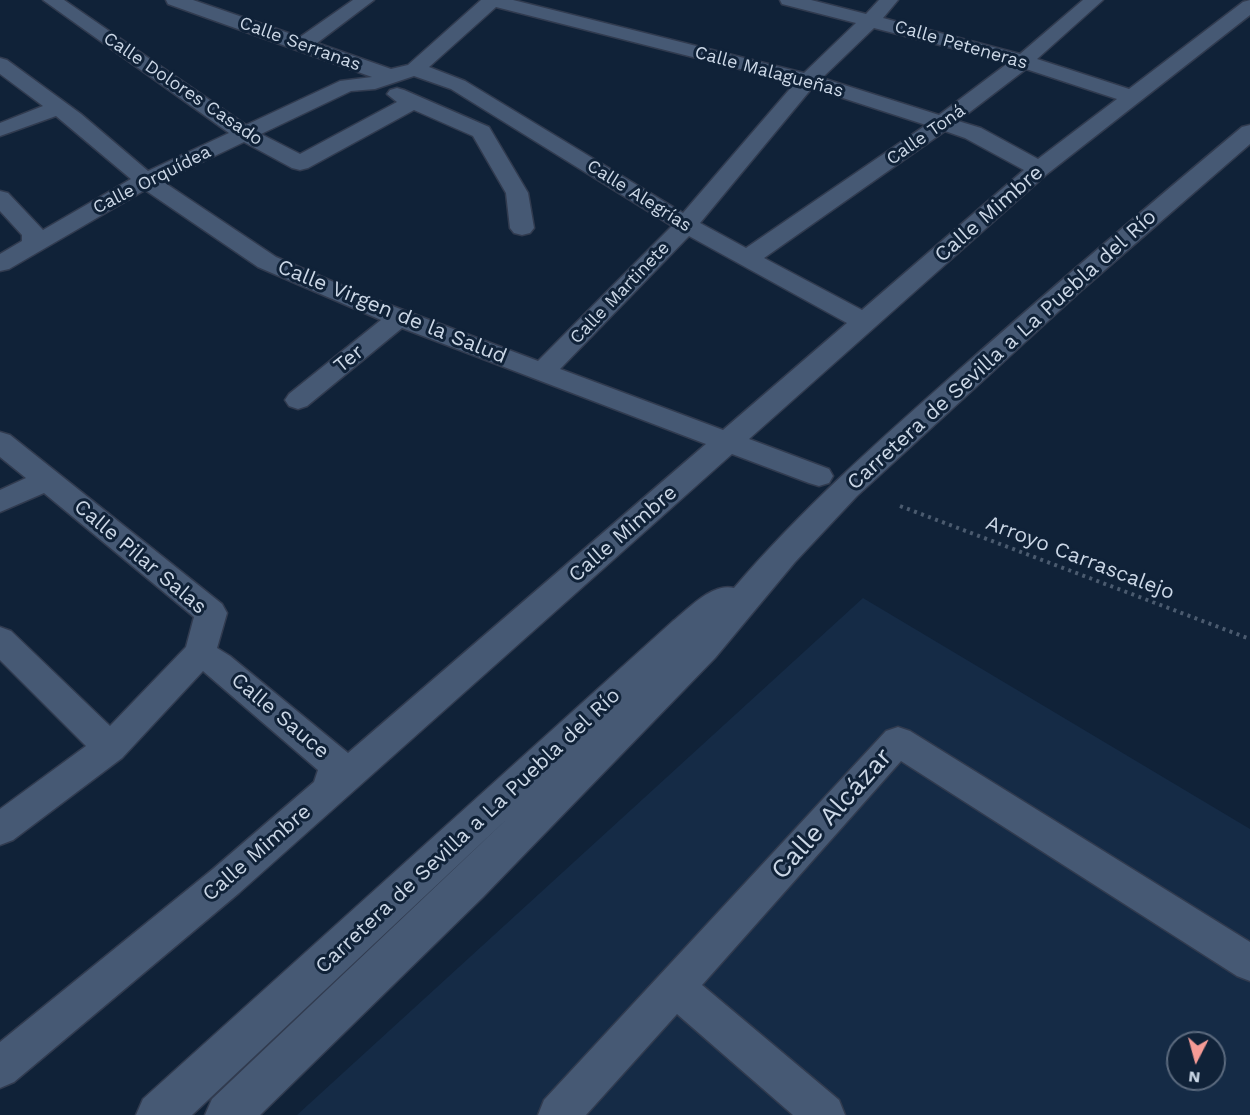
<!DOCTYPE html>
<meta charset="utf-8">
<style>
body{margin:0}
#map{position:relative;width:1250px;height:1115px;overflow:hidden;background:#102238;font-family:"Work Sans",sans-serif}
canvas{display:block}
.north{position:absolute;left:1166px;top:1031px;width:60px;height:60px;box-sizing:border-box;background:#102238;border:2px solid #5b6a7e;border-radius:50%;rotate:186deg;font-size:16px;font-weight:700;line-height:24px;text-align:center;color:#cbd7e6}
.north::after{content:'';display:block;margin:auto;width:21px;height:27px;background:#f59b96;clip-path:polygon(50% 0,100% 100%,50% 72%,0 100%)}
</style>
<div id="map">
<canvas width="1250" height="1115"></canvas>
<div class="north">N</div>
</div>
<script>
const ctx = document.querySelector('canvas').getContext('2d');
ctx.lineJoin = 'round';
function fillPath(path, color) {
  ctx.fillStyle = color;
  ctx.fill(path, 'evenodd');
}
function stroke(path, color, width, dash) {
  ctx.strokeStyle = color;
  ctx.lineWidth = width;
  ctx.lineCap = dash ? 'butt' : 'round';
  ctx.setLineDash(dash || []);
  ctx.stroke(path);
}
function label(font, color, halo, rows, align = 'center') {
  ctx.font = font + ' "Work Sans",sans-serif';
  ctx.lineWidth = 6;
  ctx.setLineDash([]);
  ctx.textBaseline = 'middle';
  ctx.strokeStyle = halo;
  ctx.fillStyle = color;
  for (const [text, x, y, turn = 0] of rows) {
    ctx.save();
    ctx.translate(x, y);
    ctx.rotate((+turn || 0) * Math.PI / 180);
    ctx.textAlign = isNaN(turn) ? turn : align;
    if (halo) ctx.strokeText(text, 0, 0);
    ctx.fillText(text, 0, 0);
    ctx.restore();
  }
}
fillPath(new Path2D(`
 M 863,598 L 1250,829 L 1250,1115 L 297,1115 ZM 1178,1043 L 1214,1043 L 1214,1079 L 1178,1079 Z`), '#152b46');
const minor = new Path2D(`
 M 43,0 L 64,0 L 246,125 L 340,81 L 372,77 L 168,4 L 166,0 L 193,0 L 300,37 L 353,0 L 374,0 L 317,43 L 391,69 L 408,65 L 481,0 L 513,0 L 804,73 L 856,23 L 782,4 L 780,0 L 811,0 L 866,14 L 879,0 L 898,0 L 883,18 L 1020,54 L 1083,0 L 1103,0 L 1037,59 L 1129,89 L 1243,2 L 1250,0 L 1250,15 L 1047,174 L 749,439 L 829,469 L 833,476 L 829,483 L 819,486 L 809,483 L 732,454 L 239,893 L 14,1082 L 0,1088 L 0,1042 L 213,869 L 314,782 L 318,770 L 203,671 L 122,758 L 13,840 L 0,845 L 0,809 L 86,746 L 0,660 L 0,627 L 11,631 L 110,726 L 186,647 L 194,617 L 44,493 L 0,512 L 0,490 L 26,478 L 0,457 L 0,432 L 10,435 L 222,604 L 227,613 L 217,648 L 230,656 L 348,753 L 706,444 L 402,328 L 307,406 L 298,409 L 289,406 L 285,400 L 289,394 L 381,320 L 258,267 L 145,190 L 9,269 L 0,271 L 0,254 L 22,241 L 22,235 L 0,211 L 0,191 L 8,193 L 43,230 L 131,179 L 56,116 L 0,136 L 0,123 L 43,106 L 0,74 L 0,58 L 7,60 L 81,114 L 148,171 L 229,133 ZM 496,7 L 795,83 L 683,213 L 465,81 L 429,67 ZM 874,28 L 1006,62 L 1008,63 L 939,115 L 822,78 ZM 1026,69 L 1117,99 L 1038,159 L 981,128 L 958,121 ZM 414,76 L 451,89 L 672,226 L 538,361 L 366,296 L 276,257 L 162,181 L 244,142 L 292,168 L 300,170 L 308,168 L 414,110 L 473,136 L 506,193 L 510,228 L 514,233 L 522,235 L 530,233 L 534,228 L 528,193 L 489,127 L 404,90 L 397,88 L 390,90 L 387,94 L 397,102 L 300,154 L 261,134 L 351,91 L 375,89 ZM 812,88 L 926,125 L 746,248 L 700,223 ZM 945,131 L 965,138 L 1024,170 L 862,310 L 764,258 ZM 689,236 L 847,323 L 723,430 L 560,369 Z
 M 898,727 L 910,731 L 1250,942 L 1250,981 L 1237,976 L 901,761 L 702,985 L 839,1100 L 845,1115 L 793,1115 L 677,1014 L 586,1115 L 538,1115 L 544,1100 L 886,731 Z`);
const secondary = new Path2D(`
 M 1250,125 L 1250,144 L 1083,289 L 857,496 L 795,562 L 715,658 L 483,897 L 260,1115 L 205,1115 L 212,1099 L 509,817 L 192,1115 L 136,1115 L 143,1099 L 673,621 C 688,609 713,582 734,588 C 800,511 875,444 952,376 C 1047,292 1144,209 1242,127 Z`);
stroke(minor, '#313b4f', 3);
stroke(secondary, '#313b4f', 3);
stroke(new Path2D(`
 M 900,506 L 1250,639`), '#4b5b6f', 4, [3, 4.5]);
fillPath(minor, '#465974');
fillPath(secondary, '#465974');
label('18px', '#cbd7e6', '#102238', [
 ["Calle Serranas",300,44,20],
 ["Calle Peteneras",961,45,16],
 ["Calle Malagueñas",769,72,15],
 ["Calle Dolores Casado",183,89,34],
 ["Calle Toná",926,135,-35],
 ["Calle Orquídea",152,180,-27],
 ["Calle Alegrías",639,196,32],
 ["Calle Martinete",620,293,-46]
]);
label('21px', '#cbd7e6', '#102238', [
 ["Calle Mimbre",989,214,-41],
 ["Calle Virgen de la Salud",392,312,22],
 ["Carretera de Sevilla a La Puebla del Río",1002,350,-42],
 ["Ter",349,359,-39],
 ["Calle Mimbre",623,534,-41],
 ["Calle Pilar Salas",140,557,40],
 ["Arroyo Carrascalejo",1080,558,21],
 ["Calle Sauce",280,716,40],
 ["Carretera de Sevilla a La Puebla del Río",468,831,-43],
 ["Calle Mimbre",257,853,-41]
]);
label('26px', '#cbd7e6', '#102238', [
 ["Calle Alcázar",832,814,-48]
]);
</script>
